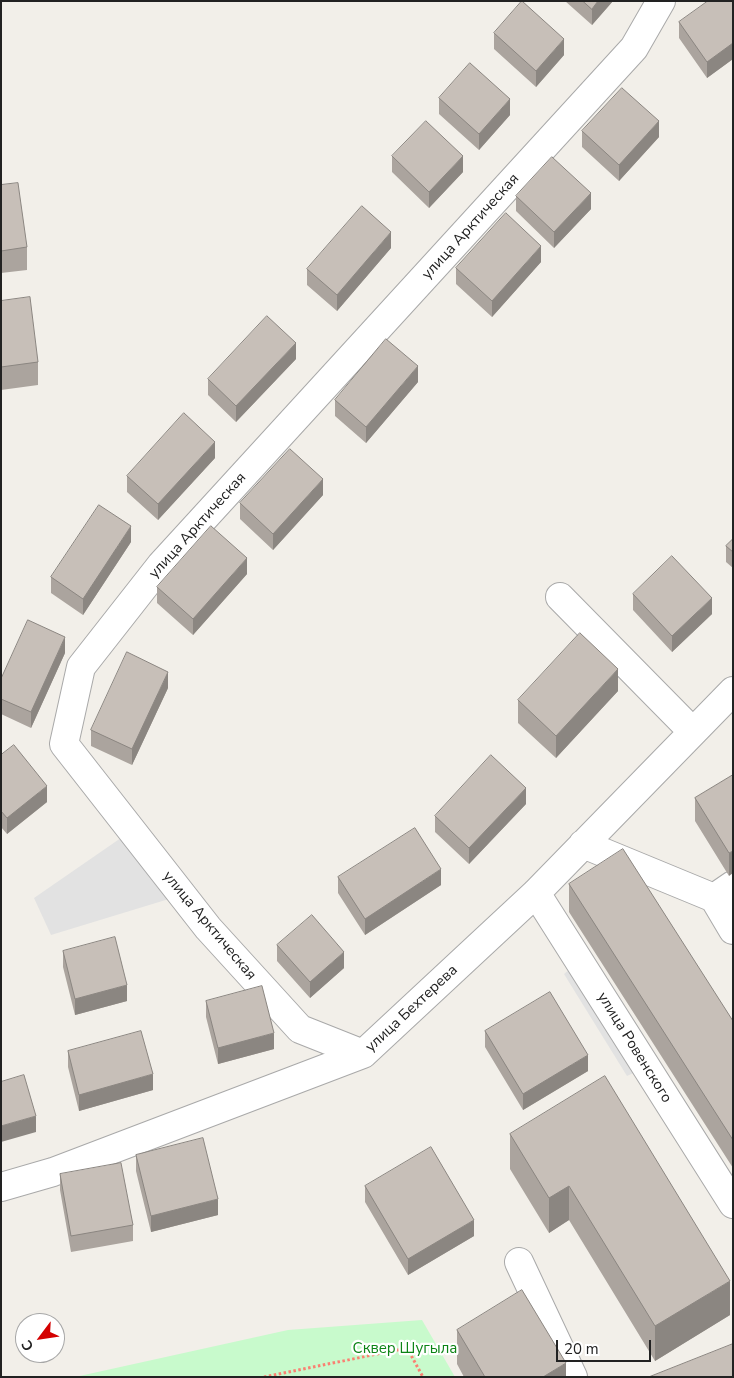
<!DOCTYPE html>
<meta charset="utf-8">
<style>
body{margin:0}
#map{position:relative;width:734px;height:1378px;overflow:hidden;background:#f2efe9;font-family:"Nunito Sans",sans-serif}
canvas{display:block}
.frame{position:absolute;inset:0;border:2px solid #222;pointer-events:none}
.north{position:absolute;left:15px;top:1313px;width:50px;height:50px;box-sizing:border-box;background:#fff;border:1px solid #a7a7a7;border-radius:50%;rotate:239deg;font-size:14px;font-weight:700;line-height:20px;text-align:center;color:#222}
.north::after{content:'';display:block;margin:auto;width:18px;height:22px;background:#d40000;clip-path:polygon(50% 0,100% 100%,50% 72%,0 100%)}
.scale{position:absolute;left:556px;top:1340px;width:95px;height:22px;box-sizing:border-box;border:2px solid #222;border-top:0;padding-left:6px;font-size:15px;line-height:18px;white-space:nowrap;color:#222;-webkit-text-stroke:4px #fff;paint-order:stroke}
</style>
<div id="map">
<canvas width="734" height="1378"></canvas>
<div class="frame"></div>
<div class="north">С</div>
<div class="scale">20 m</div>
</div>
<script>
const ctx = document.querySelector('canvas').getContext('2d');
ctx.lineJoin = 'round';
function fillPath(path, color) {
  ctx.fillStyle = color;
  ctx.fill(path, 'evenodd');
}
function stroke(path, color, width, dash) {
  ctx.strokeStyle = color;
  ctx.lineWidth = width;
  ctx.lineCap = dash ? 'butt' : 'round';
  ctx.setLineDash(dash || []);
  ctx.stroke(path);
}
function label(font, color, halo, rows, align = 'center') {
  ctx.font = font + ' "Nunito Sans",sans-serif';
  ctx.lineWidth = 4.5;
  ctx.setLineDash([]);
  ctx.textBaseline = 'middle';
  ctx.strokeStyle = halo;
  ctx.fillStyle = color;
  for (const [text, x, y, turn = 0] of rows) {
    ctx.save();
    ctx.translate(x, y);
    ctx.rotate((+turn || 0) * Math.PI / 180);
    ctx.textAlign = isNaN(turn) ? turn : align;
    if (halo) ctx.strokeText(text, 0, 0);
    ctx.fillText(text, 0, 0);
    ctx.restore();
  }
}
fillPath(new Path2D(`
 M 422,1320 L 455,1377 L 75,1377 L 288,1330 Z`), '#c8facc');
fillPath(new Path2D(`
 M 131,831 L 182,895 L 51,935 L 34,898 Z
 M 579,961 L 646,1067 L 627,1076 L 564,974 Z`), '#e2e2e2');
const minor = new Path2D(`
 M 560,597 L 693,732
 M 583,844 L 714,898 L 733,885
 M 536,893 L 733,1204
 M 714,898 L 733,930
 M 363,1054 L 300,1029 L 208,928 L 64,744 L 81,667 L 161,565 L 634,48 L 661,1
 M 1,1187 L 53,1172 L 363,1054 L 536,893 L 733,691
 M 519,1262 L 573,1377`);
stroke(minor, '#a9a9a9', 30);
stroke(new Path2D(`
 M 264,1377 L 407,1348 L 423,1377`), '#fa8072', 3, [2.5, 2.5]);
stroke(minor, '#fff', 28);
fillPath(new Path2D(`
 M 565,1 L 613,1 L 592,25 Z
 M 733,1 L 733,59 L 707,78 L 679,38 L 679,22 Z
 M 494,33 L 564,55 L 536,87 L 494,49 Z
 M 439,98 L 510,115 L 479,150 L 439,114 Z
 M 582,131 L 659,137 L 619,181 L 582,147 Z
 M 1,150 L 2,156 L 2,178 L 1,179 Z
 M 392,156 L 463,172 L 429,208 L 392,172 Z
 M 1,185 L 27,247 L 27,270 L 1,273 Z
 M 516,196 L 591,209 L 554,248 L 516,211 Z
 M 391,248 L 337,311 L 307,285 L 307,269 Z
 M 541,262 L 492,317 L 456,284 L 456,268 Z
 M 1,301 L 38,362 L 38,385 L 1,390 Z
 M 296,359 L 236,422 L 208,395 L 208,379 Z
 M 418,382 L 366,443 L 335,416 L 335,400 Z
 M 215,458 L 158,520 L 127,492 L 127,476 Z
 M 323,495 L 273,550 L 240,519 L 240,503 Z
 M 733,539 L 733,568 L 726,562 L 726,546 Z
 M 131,542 L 83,615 L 51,593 L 51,577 Z
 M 247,574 L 193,635 L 157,603 L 157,587 Z
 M 633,594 L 712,614 L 672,652 L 633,610 Z
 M 65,653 L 31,728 L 1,714 L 1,679 Z
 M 168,688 L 132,765 L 91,746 L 91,730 Z
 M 618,691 L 556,758 L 518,723 L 518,700 Z
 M 1,755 L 47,802 L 7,834 L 1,827 Z
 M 733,775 L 729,876 L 695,821 L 695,798 Z
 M 526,804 L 469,864 L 435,832 L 435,816 Z
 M 338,877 L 441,885 L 365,935 L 338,893 Z
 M 569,884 L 733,1021 L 733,1168 L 569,912 Z
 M 277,945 L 344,968 L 310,998 L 277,961 Z
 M 63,951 L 127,1001 L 75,1015 L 63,967 Z
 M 206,1001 L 274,1049 L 218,1064 L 206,1017 Z
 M 485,1031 L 588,1071 L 523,1110 L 485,1047 Z
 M 68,1051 L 153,1090 L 79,1111 L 68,1067 Z
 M 510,1134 L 730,1315 L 655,1361 L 569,1220 L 549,1233 L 510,1169 Z
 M 136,1155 L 218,1215 L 151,1232 L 136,1171 Z
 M 60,1174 L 133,1225 L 133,1241 L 71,1252 L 60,1190 Z
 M 365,1186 L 474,1236 L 408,1275 L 365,1202 Z
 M 457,1330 L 566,1377 L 464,1377 L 457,1364 Z`), '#aba49e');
fillPath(new Path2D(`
 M 598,1 L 613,1 L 592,25 L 592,9 Z
 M 564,39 L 564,55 L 536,87 L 536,71 Z
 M 733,43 L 733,59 L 707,78 L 707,62 Z
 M 510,99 L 510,115 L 479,150 L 479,134 Z
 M 659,121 L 659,137 L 619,181 L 619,165 Z
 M 463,156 L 463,172 L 429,208 L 429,192 Z
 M 591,193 L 591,209 L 554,248 L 554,232 Z
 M 391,232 L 391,248 L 337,311 L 337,295 Z
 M 541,246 L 541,262 L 492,317 L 492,301 Z
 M 296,343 L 296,359 L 236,422 L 236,406 Z
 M 418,366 L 418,382 L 366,443 L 366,427 Z
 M 215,442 L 215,458 L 158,520 L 158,504 Z
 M 323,479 L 323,495 L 273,550 L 273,534 Z
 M 131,526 L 131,542 L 83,615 L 83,599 Z
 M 247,558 L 247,574 L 193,635 L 193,619 Z
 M 712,598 L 712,614 L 672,652 L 672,636 Z
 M 65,637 L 65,653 L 31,728 L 31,712 Z
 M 618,669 L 618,691 L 556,758 L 556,736 Z
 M 168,672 L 168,688 L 132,765 L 132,749 Z
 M 47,786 L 47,802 L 7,834 L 7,818 Z
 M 526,788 L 526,804 L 469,864 L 469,848 Z
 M 733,851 L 733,873 L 729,876 L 729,853 Z
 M 441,869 L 441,885 L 365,935 L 365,919 Z
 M 344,952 L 344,968 L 310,998 L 310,982 Z
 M 127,985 L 127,1001 L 75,1015 L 75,999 Z
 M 274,1033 L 274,1049 L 218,1064 L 218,1048 Z
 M 588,1055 L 588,1071 L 523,1110 L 523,1094 Z
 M 153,1074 L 153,1090 L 79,1111 L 79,1095 Z
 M 36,1116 L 36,1132 L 1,1142 L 1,1126 Z
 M 569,1186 L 569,1220 L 549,1233 L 549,1198 Z
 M 218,1199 L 218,1215 L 151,1232 L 151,1216 Z
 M 474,1220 L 474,1236 L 408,1275 L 408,1259 Z
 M 730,1281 L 730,1315 L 655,1361 L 655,1326 Z
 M 566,1363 L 566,1377 L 543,1377 Z`), '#8b8681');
const building = new Path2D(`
 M 522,1 L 564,39 L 536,71 L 494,33 Z
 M 583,1 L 598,1 L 592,9 Z
 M 708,1 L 733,1 L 733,43 L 707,62 L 679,22 Z
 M 470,63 L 510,99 L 479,134 L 439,98 Z
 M 622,88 L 659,121 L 619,165 L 582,131 Z
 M 426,121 L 463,156 L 429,192 L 392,156 Z
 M 552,157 L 591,193 L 554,232 L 516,196 Z
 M 18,183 L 27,247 L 1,251 L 1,185 Z
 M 362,206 L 391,232 L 337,295 L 307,269 Z
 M 506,213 L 541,246 L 492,301 L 456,268 Z
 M 30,297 L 38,362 L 1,367 L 1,301 Z
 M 267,316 L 296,343 L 236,406 L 208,379 Z
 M 386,339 L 418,366 L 366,427 L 335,400 Z
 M 184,413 L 215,442 L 158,504 L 127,476 Z
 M 290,449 L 323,479 L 273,534 L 240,503 Z
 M 99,505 L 131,526 L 83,599 L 51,577 Z
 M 211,526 L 247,558 L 193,619 L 157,587 Z
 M 733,539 L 733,552 L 726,546 Z
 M 672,556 L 712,598 L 672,636 L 633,594 Z
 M 28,620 L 65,637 L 31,712 L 1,699 L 1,679 Z
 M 580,633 L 618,669 L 556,736 L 518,700 Z
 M 127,652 L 168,672 L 132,749 L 91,730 Z
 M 14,745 L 47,786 L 7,818 L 1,811 L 1,755 Z
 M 491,755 L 526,788 L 469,848 L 435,816 Z
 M 733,775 L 733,851 L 729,853 L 695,798 Z
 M 415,828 L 441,869 L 365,919 L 338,877 Z
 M 623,849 L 733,1021 L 733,1140 L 569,884 Z
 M 312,915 L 344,952 L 310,982 L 277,945 Z
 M 115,937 L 127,985 L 75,999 L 63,951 Z
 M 262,986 L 274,1033 L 218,1048 L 206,1001 Z
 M 550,992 L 588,1055 L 523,1094 L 485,1031 Z
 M 141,1031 L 153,1074 L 79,1095 L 68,1051 Z
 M 24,1075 L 36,1116 L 1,1126 L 1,1082 Z
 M 605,1076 L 730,1281 L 655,1326 L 569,1186 L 549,1198 L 510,1134 Z
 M 203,1138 L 218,1199 L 151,1216 L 136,1155 Z
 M 431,1147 L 474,1220 L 408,1259 L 365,1186 Z
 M 121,1163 L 133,1225 L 71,1236 L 60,1174 Z
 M 522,1290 L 566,1363 L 543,1377 L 485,1377 L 457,1330 Z
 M 733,1344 L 733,1377 L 649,1377 Z`);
fillPath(building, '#c7bfb8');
stroke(building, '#8b8681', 1);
label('15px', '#222', '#fff', [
 ["улица Арктическая",471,227,-48],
 ["улица Арктическая",198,526,-48],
 ["улица Арктическая",209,926,50],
 ["улица Бехтерева",412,1009,-43],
 ["улица Ровенского",634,1048,58]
]);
label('15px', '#0c8416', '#fff', [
 ["Сквер Шугыла",405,1349]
]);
</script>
